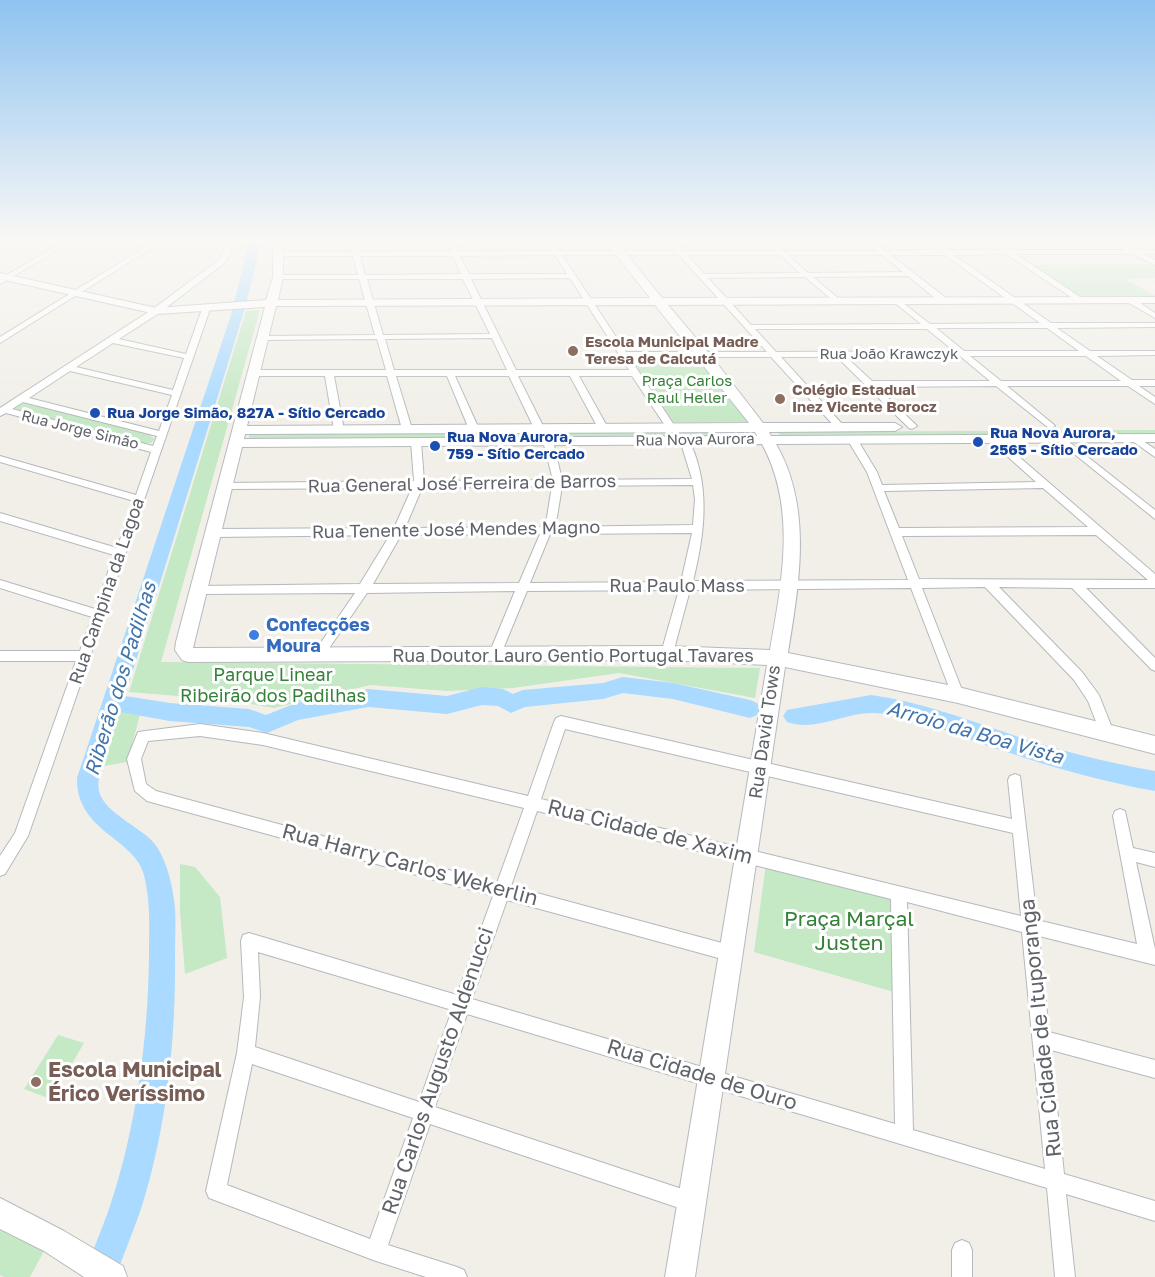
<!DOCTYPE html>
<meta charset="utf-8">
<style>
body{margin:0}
canvas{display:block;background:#f1efe8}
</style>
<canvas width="1155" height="1277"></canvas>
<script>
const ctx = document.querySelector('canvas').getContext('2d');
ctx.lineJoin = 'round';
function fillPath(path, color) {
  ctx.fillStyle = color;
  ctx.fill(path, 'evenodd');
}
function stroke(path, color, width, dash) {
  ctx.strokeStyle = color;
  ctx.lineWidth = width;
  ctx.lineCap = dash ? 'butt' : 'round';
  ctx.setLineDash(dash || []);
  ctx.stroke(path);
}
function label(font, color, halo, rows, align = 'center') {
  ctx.font = font + ' "Golos Text",sans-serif';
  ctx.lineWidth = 6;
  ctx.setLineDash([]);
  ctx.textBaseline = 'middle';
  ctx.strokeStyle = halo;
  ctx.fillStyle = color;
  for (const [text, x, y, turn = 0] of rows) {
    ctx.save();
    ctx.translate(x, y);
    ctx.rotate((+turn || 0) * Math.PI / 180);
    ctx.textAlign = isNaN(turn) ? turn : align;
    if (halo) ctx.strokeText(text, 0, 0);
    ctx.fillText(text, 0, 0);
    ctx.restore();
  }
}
fillPath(new Path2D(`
 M 1151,264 L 1155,266 L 1155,278 L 1124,279 L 1155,295 L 1155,298 L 1083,298 L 1032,265 Z
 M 260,310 L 161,662 L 760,668 L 755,698 L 619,673 L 513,688 L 447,691 L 370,685 L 274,708 L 227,700 L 129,692 L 246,311 Z
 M 630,359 L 702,359 L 750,422 L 673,422 Z
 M 25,403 L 148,434 L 155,439 L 151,443 L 143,443 L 15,409 L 18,405 Z
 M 751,430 L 754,437 L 249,440 L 249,433 Z
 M 1155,430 L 1155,433 L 780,435 L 777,432 Z
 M 120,711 L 140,715 L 127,762 L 104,766 Z
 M 180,864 L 195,867 L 220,897 L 227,958 L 185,974 L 180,911 Z
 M 766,864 L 896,896 L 894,992 L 754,952 Z
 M 58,1035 L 84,1043 L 51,1099 L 24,1089 Z
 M 0,1224 L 44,1251 L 30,1277 L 4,1277 L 0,1275 Z`), '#c5e8c5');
fillPath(new Path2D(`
 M 247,241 L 259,241 L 256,264 L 242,318 L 125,696 L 170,703 L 249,709 L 266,715 L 296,703 L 368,689 L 447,696 L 482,687 L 503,689 L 513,694 L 523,690 L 603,683 L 623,677 L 673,683 L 750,700 L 757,703 L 760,709 L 757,715 L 750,718 L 673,699 L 623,693 L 603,699 L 525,707 L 511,713 L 498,706 L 482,705 L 447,714 L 368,707 L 298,720 L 267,733 L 249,727 L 170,721 L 120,712 C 114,731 95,773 99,791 C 105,815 145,828 157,847 C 168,864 173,888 175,908 C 176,923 175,938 175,953 C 176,1038 167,1128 141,1209 C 133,1232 124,1254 115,1277 L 83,1277 C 91,1254 101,1232 109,1209 C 136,1129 148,1041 149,957 C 149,930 151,902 144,875 C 135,838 76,832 77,778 L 230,318 L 244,264 Z
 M 871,695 C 917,701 960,717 1004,732 C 1053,749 1104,762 1155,771 L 1155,791 C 1104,782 1054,768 1004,751 C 968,740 933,723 895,716 C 888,714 880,713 872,713 C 844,713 814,732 787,722 L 783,716 L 787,710 Z`), '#aadaff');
const street = new Path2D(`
 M 65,241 L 74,241 L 0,284 L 0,279 Z
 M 155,241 L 163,241 L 0,343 L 0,337 Z
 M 228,241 L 235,241 L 226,262 L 159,313 L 119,339 L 186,354 L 202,309 L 206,307 L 210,309 L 28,836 L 5,874 L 0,876 L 0,856 L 15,833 L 76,661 L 0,661 L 0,651 L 80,651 L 92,617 L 0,588 L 0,580 L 95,609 L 114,555 L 0,521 L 0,513 L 117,548 L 134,501 L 0,462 L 0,456 L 136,495 L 151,452 L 6,413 L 0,416 L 0,408 L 153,309 L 220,259 ZM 113,343 L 184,358 L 173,390 L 76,367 ZM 70,371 L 172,395 L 159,431 L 29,398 ZM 23,402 L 157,436 L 153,446 L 12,409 Z
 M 349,241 L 356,241 L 359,252 L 451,251 L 446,241 L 453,241 L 458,251 L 552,251 L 546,241 L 553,241 L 559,251 L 675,251 L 667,241 L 674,241 L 683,251 L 775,251 L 765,241 L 772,241 L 783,251 L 877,251 L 866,241 L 874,241 L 885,251 L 939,250 L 927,241 L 935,241 L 948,250 L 1000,250 L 988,241 L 996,241 L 1009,250 L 1125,250 L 1110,241 L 1119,241 L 1135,250 L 1155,250 L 1155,254 L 1143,254 L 1155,260 L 1155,265 L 1133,254 L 1016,254 L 1083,299 L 1083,303 L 1080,303 L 1006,254 L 954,255 L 1051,323 L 1155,323 L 1155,327 L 1057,328 L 1090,351 L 1155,351 L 1155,355 L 1097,356 L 1132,380 L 1155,380 L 1155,386 L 1139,386 L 1155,397 L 1155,404 L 1128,386 L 1007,386 L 1053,424 L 1055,426 L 1050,429 L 996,386 L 877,387 L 915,424 L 917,426 L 912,429 L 909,428 L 837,357 L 781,357 L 843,425 L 843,429 L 837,429 L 771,357 L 629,357 L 676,428 L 674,430 L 668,430 L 632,376 L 579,376 L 608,428 L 603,431 L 598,428 L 570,376 L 518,376 L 544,428 L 539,431 L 534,428 L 509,376 L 455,376 L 479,429 L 474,432 L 469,429 L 447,376 L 396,376 L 412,429 L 407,432 L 402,429 L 387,376 L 334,376 L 344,430 L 339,433 L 334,430 L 325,376 L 254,376 L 250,373 L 254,370 L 386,370 L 377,339 L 261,340 L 257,338 L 261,336 L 375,335 L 359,279 L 278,279 L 274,277 L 278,275 L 358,275 L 353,256 L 278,256 L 274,254 L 278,252 L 352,252 ZM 555,255 L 567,274 L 469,274 L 460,256 ZM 562,255 L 679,255 L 767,352 L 626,352 ZM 687,255 L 780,255 L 800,273 L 704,274 ZM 788,255 L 882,255 L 903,272 L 808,273 ZM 891,255 L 945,255 L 1040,323 L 930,324 L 898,299 L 895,299 L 895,303 L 921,324 L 751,325 L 708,278 L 805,277 L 836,303 L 839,303 L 839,299 L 813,277 L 908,276 L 941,303 L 947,303 L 947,299 ZM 360,256 L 453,256 L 461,274 L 365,275 ZM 570,278 L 629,370 L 516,370 L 471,279 ZM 367,279 L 463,279 L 490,334 L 383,335 ZM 936,328 L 1047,328 L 1079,351 L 964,351 ZM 755,329 L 927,329 L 954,351 L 776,352 ZM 492,338 L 507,370 L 394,370 L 385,339 ZM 960,356 L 990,381 L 872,381 L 846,357 ZM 970,356 L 1086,356 L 1121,381 L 1001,381 Z
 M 1127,298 L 1133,298 L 1155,313 L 1155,318 L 1127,302 Z
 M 1060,435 L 1155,510 L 1155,519 L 1057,440 L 1057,436 Z
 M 1134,435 L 1155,449 L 1155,457 L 1131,440 L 1131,436 Z
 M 852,436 L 857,439 L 877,472 L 882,485 L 1036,482 L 988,439 L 993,436 L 996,437 L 1155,574 L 1155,588 L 1086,588 L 1155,658 L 1155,671 L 1151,669 L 1072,588 L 999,587 L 1082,672 L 1099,695 L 1114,733 L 1112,737 L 1107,739 L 1102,737 L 1088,701 L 1074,680 L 985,587 L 922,588 L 964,695 L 963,699 L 958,700 L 953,699 L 952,695 L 911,588 L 690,590 L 673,653 L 671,656 L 663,656 L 661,653 L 679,590 L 527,591 L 501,654 L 499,657 L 491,657 L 489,654 L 515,591 L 367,593 L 323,657 L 315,657 L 313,654 L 315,651 L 355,593 L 198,594 L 192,590 L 198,586 L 360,584 L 390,535 L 214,537 L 209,533 L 214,529 L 394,528 L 412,488 L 226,489 L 221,486 L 226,483 L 414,481 L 411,442 L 416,439 L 421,442 L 424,481 L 553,480 L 543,441 L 548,438 L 553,441 L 562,480 L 692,479 L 680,440 L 682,438 L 688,438 C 711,484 705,533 693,581 L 908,580 L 867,472 L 847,439 ZM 693,485 L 695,499 L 693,525 L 553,527 L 557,517 L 562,486 ZM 552,486 L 547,517 L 543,527 L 405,528 L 422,488 ZM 1043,488 L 1088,527 L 899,528 L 884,491 ZM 692,533 L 681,582 L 530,583 L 550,534 ZM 540,534 L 519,583 L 373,584 L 401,535 ZM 1096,535 L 1148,580 L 919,579 L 902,536 Z
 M 561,716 L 1012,819 L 1008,780 L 1010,776 L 1015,774 L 1020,776 L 1037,920 L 1137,944 L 1113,816 L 1115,811 L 1120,809 L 1125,811 L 1133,848 L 1155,853 L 1155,867 L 1136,862 L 1155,949 L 1155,965 L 1039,936 L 1049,1032 L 1155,1060 L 1155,1078 L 1051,1050 L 1064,1174 L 1155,1201 L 1155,1221 L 1066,1194 L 1075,1277 L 1055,1277 L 1047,1188 L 467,1014 L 435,1107 L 691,1192 L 698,1195 L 701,1202 L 698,1209 L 691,1212 L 430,1124 L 388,1245 L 457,1267 L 464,1270 L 467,1277 L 426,1277 L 376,1261 L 209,1198 L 206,1191 L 237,1053 L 244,997 L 241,941 L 243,935 L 249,933 L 457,995 L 493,896 L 147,801 L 135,791 L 127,759 L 138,732 L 200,724 L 263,733 L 528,796 L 554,722 L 556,718 ZM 565,729 L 1013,833 L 1021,916 L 541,799 ZM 200,736 L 263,745 L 524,808 L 497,883 L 156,791 L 146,784 L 141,759 L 148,741 ZM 537,811 L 891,899 L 895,1124 L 472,999 L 507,900 L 733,962 L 739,960 L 741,954 L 739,948 L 733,946 L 511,886 ZM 907,902 L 1022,932 L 1045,1169 L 913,1130 ZM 258,952 L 452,1010 L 419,1102 L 255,1047 L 260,997 ZM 252,1064 L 413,1118 L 370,1239 L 227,1185 Z
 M 962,1240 L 969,1243 L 972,1250 L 972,1277 L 952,1277 L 952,1250 L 955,1243 Z`);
const secondary = new Path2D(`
 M 273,241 L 283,241 L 283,277 L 278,300 L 650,298 L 605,241 L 616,241 L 662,298 L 1155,297 L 1155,303 L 668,305 L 716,362 L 763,423 L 895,423 L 902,427 L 895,431 L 769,432 L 771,436 L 1155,434 L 1155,442 L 776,444 C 813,508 799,584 788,653 L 958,687 L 1155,736 L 1155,754 L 958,703 L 785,667 L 695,1277 L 665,1277 L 767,665 L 667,660 L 188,662 L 182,660 L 175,650 L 176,642 L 265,307 L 156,314 L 0,279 L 0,273 L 156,308 L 266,300 L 273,277 ZM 655,305 L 749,423 L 247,426 L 276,306 ZM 755,432 L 757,436 L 244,439 L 245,434 ZM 762,444 C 797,508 782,582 770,650 L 667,646 L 193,648 L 242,447 Z
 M 0,1198 L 64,1231 L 123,1266 L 127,1277 L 84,1277 L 44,1251 L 0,1229 Z`);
stroke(street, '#b5b8bc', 2);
stroke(secondary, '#b6babf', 2);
fillPath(street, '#fff');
fillPath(secondary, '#fff');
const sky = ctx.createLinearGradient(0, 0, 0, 420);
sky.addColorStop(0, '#8fc3f1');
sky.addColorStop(0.57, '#f9f8f5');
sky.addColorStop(1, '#f9f8f500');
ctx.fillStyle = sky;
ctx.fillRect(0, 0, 1155, 420);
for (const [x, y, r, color] of [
 [573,351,6,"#8d6e63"],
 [780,399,6,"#8d6e63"],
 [95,413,6,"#1a4fb4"],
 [978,442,6,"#1a4fb4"],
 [435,446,6,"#1a4fb4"],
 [254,635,6,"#3f7fe0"],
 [36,1082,6,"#8d6e63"]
]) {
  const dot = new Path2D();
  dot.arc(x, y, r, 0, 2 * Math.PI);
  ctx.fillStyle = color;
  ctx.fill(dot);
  stroke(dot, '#fff', 2);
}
label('bold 15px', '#785e54', '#fff', [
 ["Escola Municipal Madre",585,342],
 ["Teresa de Calcutá",585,359],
 ["Colégio Estadual",792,390],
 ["Inez Vicente Borocz",792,407]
], 'left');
label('15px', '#5f6368', '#fff', [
 ["Rua João Krawczyk",889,354],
 ["Rua Jorge Simão",80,430,14],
 ["Rua Nova Aurora",695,440,-1]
]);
label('15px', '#348238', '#fff', [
 ["Praça Carlos",687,381],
 ["Raul Heller",687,398]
]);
label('bold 15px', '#164399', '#fff', [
 ["Rua Jorge Simão, 827A - Sítio Cercado",107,413],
 ["Rua Nova Aurora,",990,433],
 ["2565 - Sítio Cercado",990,450],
 ["Rua Nova Aurora,",447,437],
 ["759 - Sítio Cercado",447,454]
], 'left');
label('18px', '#5f6368', '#fff', [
 ["Rua General José Ferreira de Barros",462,484,-1],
 ["Rua Tenente José Mendes Magno",456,530,-1],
 ["Rua Paulo Mass",677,586],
 ["Rua Campina da Lagoa",107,591,-71],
 ["Rua Doutor Lauro Gentio Portugal Tavares",573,656],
 ["Rua David Tows",765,732,-82]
]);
label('bold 18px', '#366cbe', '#fff', [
 ["Confecções",266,625],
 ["Moura",266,646]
], 'left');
label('18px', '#348238', '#fff', [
 ["Parque Linear",273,675],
 ["Ribeirão dos Padilhas",273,696]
]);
label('italic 20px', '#4174aa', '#fff', [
 ["Riberão dos Padilhas",121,679,-73],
 ["Arroio da Boa Vista",975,733,16]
]);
label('21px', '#5f6368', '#fff', [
 ["Rua Cidade de Xaxim",650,832,14],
 ["Rua Harry Carlos Wekerlin",410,865,15],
 ["Rua Cidade de Ituporanga",1041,1028,-96],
 ["Rua Carlos Augusto Aldenucci",438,1071,-71],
 ["Rua Cidade de Ouro",702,1075,17]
]);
label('21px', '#348238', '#fff', [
 ["Praça Marçal",849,919],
 ["Justen",849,943]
]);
label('bold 21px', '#785e54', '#fff', [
 ["Escola Municipal",48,1070],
 ["Érico Veríssimo",48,1094]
], 'left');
</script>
